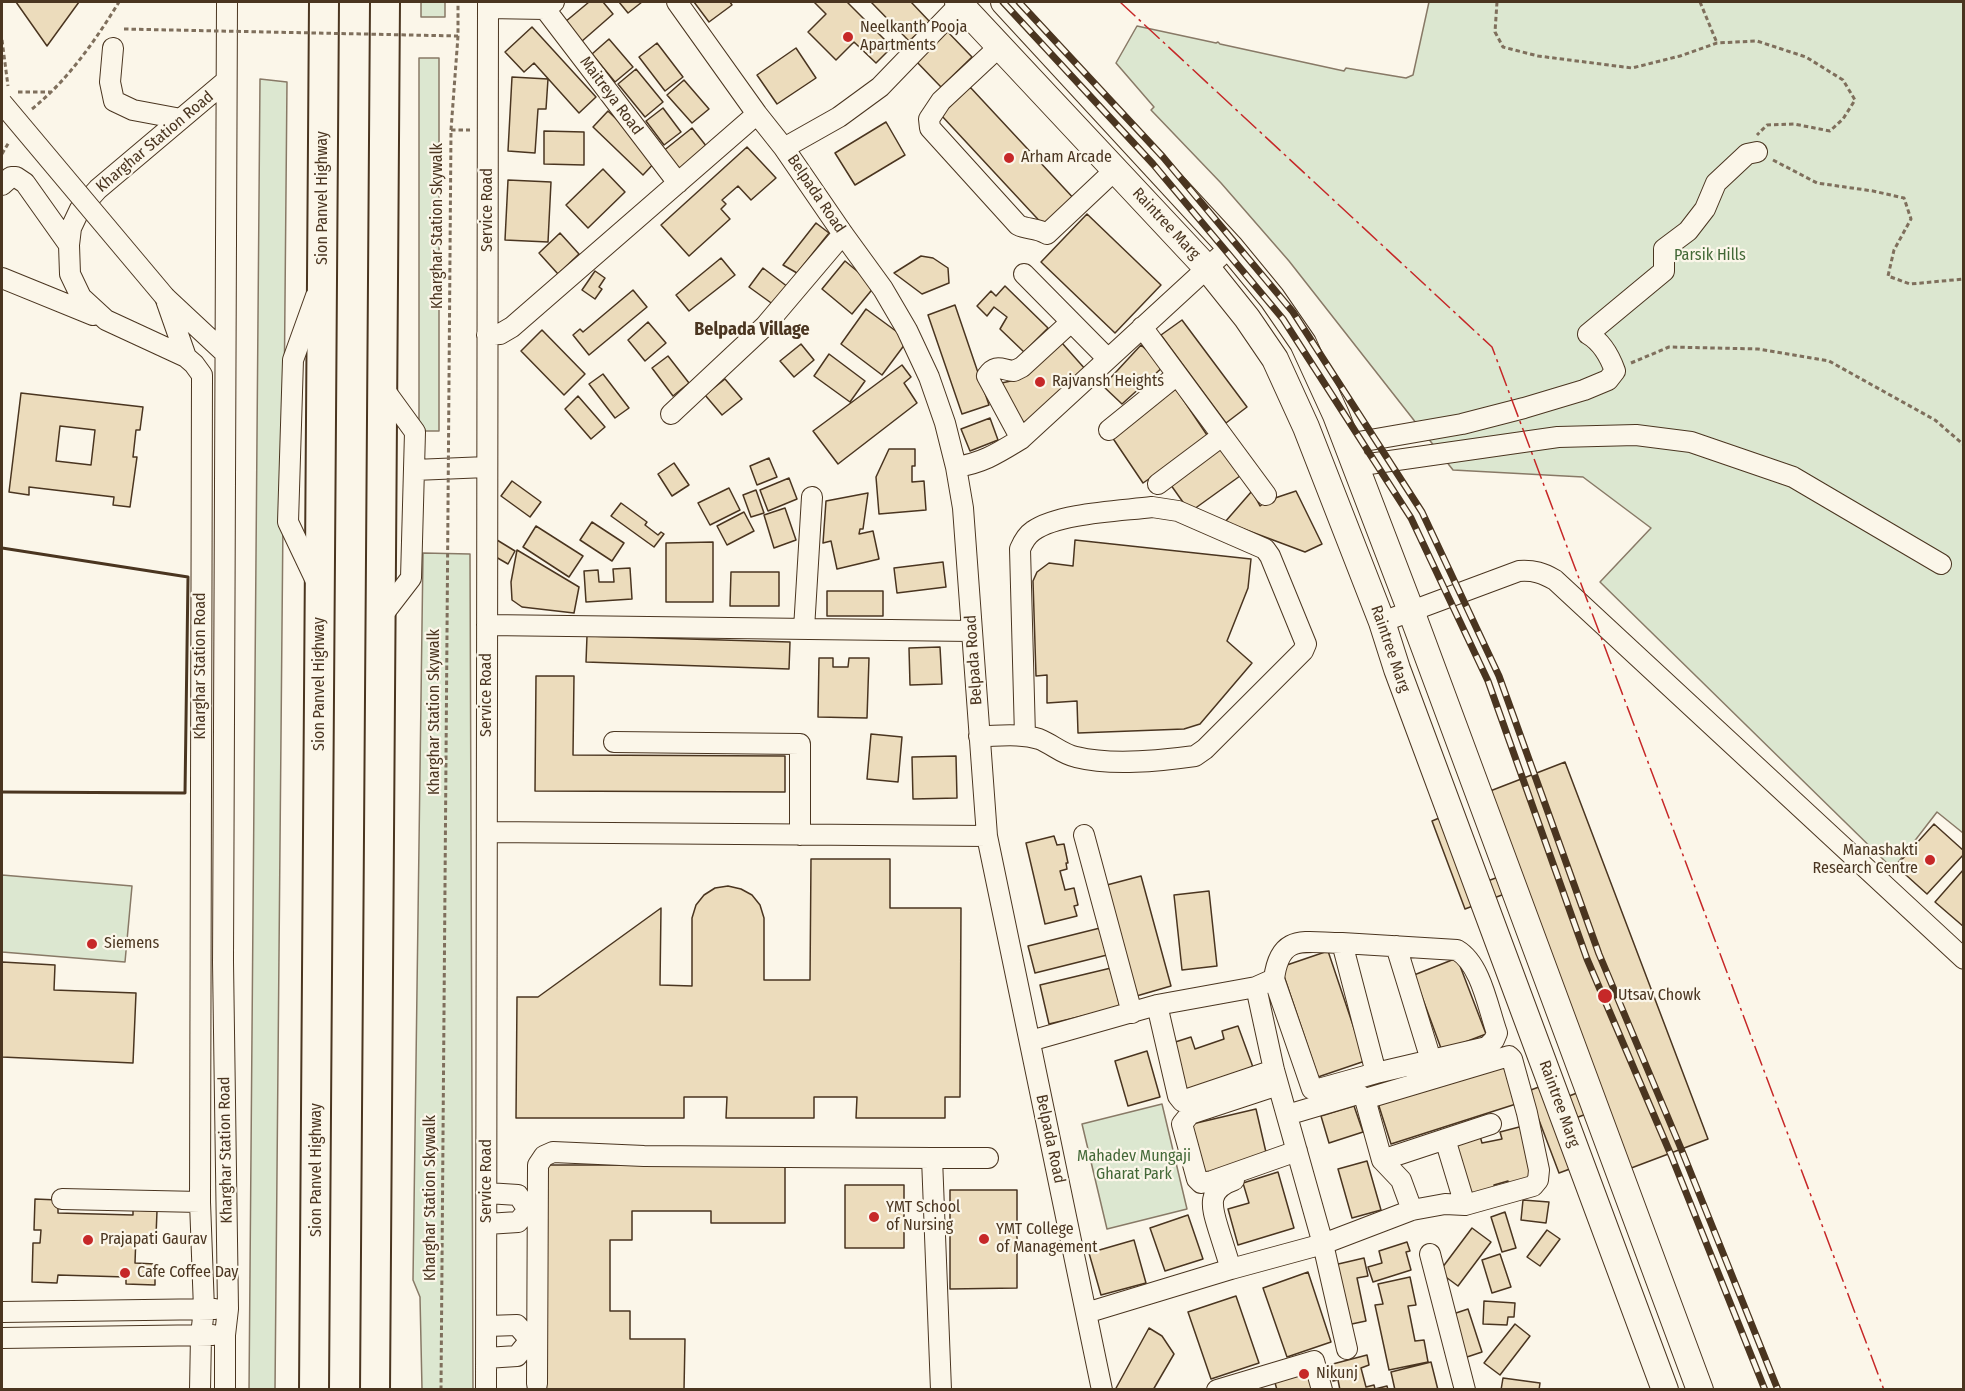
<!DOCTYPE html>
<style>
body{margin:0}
#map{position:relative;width:1965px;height:1391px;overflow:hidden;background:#fbf6e9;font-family:"Fira Sans Condensed",sans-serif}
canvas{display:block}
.frame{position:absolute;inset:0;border:3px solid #4a3520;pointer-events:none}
</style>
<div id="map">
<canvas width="1965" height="1391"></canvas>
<div class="frame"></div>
</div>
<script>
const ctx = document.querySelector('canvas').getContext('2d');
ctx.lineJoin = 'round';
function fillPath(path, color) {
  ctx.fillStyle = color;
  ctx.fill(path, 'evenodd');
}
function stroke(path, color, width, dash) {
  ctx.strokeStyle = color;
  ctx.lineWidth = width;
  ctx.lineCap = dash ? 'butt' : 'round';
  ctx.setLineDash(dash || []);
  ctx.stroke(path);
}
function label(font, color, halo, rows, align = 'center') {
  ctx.font = font + ' "Fira Sans Condensed",sans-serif';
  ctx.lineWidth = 4.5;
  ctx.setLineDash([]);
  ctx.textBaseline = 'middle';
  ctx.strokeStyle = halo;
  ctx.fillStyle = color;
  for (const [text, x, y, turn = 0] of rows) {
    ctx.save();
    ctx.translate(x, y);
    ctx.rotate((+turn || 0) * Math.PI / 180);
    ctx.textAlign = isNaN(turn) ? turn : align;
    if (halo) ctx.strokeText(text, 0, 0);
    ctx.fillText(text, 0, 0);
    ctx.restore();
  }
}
const green = new Path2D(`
 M 421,2 L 445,2 L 445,17 L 421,17 Z
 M 1429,2 L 1963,2 L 1963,833 L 1937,812 L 1893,869 L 1600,582 L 1651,528 L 1583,477 L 1453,470 L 1289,261 L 1221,183 L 1151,110 L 1154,107 L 1116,63 L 1137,26 L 1216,43 L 1218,42 L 1220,44 L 1344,71 L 1346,68 L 1406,78 L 1413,75 Z
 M 419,58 L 439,58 L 439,431 L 419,431 Z
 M 260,79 L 287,82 L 275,1389 L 249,1390 Z
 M 423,553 L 470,554 L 473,1389 L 422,1389 L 420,1297 L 413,1280 Z
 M 2,875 L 132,886 L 125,962 L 2,952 Z
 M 1162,1104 L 1187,1209 L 1107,1229 L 1082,1124 Z`);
fillPath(green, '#dce7d0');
stroke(green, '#887966', 1.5);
const building = new Path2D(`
 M 16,2 L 79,2 L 47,46 Z
 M 589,2 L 603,2 L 613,14 L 581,42 L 565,22 Z
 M 619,2 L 642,2 L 628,13 Z
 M 694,2 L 730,2 L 732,5 L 709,22 Z
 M 814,2 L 847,2 L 892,47 L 876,63 L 854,42 L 836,60 L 808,32 L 826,14 Z
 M 871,2 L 911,2 L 930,22 L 909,41 Z
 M 532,27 L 596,97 L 579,113 L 534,63 L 524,72 L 505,52 Z
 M 944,28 L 972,57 L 941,87 L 913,58 Z
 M 609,39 L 633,67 L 615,82 L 592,54 Z
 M 657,43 L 683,77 L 665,91 L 639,57 Z
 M 796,48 L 816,78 L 777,104 L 757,75 Z
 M 636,69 L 663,102 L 645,117 L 618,84 Z
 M 512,77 L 548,79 L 546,109 L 538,109 L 535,153 L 508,151 Z
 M 684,80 L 709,109 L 692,123 L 667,95 Z
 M 970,87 L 1077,202 L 1047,229 L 941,115 Z
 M 663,108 L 681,132 L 664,145 L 646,121 Z
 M 608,111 L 658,159 L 643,175 L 593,127 Z
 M 886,122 L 905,155 L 855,185 L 835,153 Z
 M 692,128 L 707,147 L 677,171 L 662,152 Z
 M 544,131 L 584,132 L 584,165 L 544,164 Z
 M 747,147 L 776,178 L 751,200 L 738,186 L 722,200 L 726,204 L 721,209 L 730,219 L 689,256 L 661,225 Z
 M 603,169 L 625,192 L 588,228 L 566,205 Z
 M 508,180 L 551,182 L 548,242 L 505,240 Z
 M 1087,214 L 1161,285 L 1115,333 L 1041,262 Z
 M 816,223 L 829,233 L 797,273 L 783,265 Z
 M 560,233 L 579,254 L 558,274 L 539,253 Z
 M 921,256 L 933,258 L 948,268 L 949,283 L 922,294 L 894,273 Z
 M 721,258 L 735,275 L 689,311 L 676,295 Z
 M 845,261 L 875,286 L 852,314 L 822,289 Z
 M 763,268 L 788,287 L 774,305 L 749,287 Z
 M 595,271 L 605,278 L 599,287 L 602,289 L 595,299 L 582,290 Z
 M 1005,286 L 1048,328 L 1024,352 L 1000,329 L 1007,317 L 994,307 L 987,316 L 977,306 L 991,291 L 996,296 Z
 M 633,290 L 647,307 L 589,355 L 573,335 L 580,329 L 583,332 Z
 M 955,305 L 989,405 L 962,414 L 928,315 Z
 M 866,309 L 908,340 L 882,375 L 841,344 Z
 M 1182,320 L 1247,407 L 1226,423 L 1161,335 Z
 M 648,322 L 666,343 L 645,361 L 628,340 Z
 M 542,330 L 585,374 L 564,395 L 521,351 Z
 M 1062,343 L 1086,370 L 1023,424 L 997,384 L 1020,379 Z
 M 801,344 L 814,360 L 794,377 L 780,361 Z
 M 1141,345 L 1164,366 L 1122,404 L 1103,386 Z
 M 829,354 L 865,381 L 850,402 L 814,376 Z
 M 668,356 L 689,383 L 673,396 L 652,368 Z
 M 902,365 L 911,377 L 904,383 L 917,403 L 838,464 L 813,431 Z
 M 603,374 L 629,408 L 615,418 L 589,384 Z
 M 725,379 L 742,399 L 722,415 L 705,395 Z
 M 1176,389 L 1209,438 L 1143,483 L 1110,434 Z
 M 21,393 L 143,407 L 140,430 L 136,430 L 133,457 L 137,457 L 130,507 L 113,505 L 114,497 L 29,487 L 29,495 L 9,492 ZM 60,426 L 95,430 L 91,465 L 56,461 Z
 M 578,396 L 605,427 L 591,439 L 565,409 Z
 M 990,418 L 998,440 L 970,451 L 961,429 Z
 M 1218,445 L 1240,476 L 1190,512 L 1168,481 Z
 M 889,449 L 915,449 L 915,466 L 912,466 L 912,482 L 924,481 L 926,510 L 879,514 L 876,477 Z
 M 769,458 L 777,477 L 757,485 L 750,466 Z
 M 674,463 L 689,485 L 672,496 L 658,474 Z
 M 789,478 L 797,499 L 768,511 L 760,490 Z
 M 512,481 L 541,502 L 530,517 L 501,496 Z
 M 729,488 L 740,510 L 710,525 L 698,503 Z
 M 756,490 L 764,513 L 751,517 L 743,495 Z
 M 1252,491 L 1260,506 L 1269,500 L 1296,491 L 1322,544 L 1305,552 L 1225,522 Z
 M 868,493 L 863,529 L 860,529 L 859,534 L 873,531 L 879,559 L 837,569 L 831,541 L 823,543 L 826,501 Z
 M 621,503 L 647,522 L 645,525 L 658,535 L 661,532 L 664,534 L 654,547 L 611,516 Z
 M 785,508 L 796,540 L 774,548 L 764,515 Z
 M 744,512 L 754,531 L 727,545 L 717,526 Z
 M 592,522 L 624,543 L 612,561 L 580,540 Z
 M 536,526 L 583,556 L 569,577 L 523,547 Z
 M 497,540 L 515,551 L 508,564 L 489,553 Z
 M 1075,540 L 1251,559 L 1248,588 L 1227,641 L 1252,663 L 1200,724 L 1184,729 L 1078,733 L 1077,701 L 1047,703 L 1047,675 L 1036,676 L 1033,581 L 1037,572 L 1049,563 L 1073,566 Z
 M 713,542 L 713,602 L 666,602 L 666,543 Z
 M 517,550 L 579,587 L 574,613 L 522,607 L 512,600 L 511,582 Z
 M 943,562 L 946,587 L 897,593 L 894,568 Z
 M 630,568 L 632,599 L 586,602 L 584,571 L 598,570 L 599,582 L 614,582 L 613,569 Z
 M 731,572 L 779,572 L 779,606 L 730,606 Z
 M 827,591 L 883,591 L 883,616 L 827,616 Z
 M 587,636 L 790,642 L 789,669 L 586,662 Z
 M 940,647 L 942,684 L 910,685 L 909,648 Z
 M 819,658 L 833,658 L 833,667 L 848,667 L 849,658 L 869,658 L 867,718 L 818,717 Z
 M 536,676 L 574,676 L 573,755 L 785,756 L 785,792 L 535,791 Z
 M 871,734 L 902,737 L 898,782 L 867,779 Z
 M 956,756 L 957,798 L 913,799 L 912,757 Z
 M 1565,762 L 1708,1139 L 1626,1170 L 1603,1108 L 1570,1120 L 1586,1163 L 1559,1173 L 1528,1091 L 1550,1083 L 1556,1101 L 1590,1088 L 1515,890 L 1465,909 L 1432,821 L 1444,816 L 1471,887 L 1515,871 L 1485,793 Z
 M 1934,824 L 1964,851 L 1964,854 L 1927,894 L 1896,866 Z
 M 1054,836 L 1057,845 L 1064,844 L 1068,863 L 1066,863 L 1067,869 L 1060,871 L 1065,890 L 1074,888 L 1078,905 L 1074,906 L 1077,916 L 1045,924 L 1026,843 Z
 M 811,859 L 890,859 L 890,908 L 961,908 L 960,1097 L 945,1097 L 945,1118 L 856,1118 L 857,1097 L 814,1097 L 814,1118 L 726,1118 L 727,1097 L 684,1097 L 684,1118 L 516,1118 L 517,997 L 538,997 L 661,908 L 660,985 L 692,986 L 692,918 L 696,905 L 704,895 L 715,888 L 728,886 L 741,889 L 752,895 L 760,905 L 764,918 L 764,980 L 810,980 Z
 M 1964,869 L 1964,927 L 1935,902 Z
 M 1141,876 L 1171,986 L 1133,997 L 1103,886 Z
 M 1209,891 L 1217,966 L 1182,970 L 1174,895 Z
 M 1100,928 L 1107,955 L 1035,973 L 1028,946 Z
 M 1328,951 L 1365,1061 L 1318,1077 L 1281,967 Z
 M 1457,958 L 1486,1034 L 1442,1051 L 1414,975 Z
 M 2,962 L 55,965 L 54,990 L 136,993 L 133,1063 L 2,1057 Z
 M 1111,968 L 1120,1007 L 1049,1024 L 1040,985 Z
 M 1238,1026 L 1254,1070 L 1186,1094 L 1169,1044 L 1191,1037 L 1195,1049 L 1224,1039 L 1222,1031 Z
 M 1147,1051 L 1160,1097 L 1128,1106 L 1115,1061 Z
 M 1503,1064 L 1516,1104 L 1391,1144 L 1378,1103 Z
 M 1354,1106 L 1363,1132 L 1329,1143 L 1321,1116 Z
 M 1256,1109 L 1268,1161 L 1201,1177 L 1188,1125 Z
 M 1523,1126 L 1535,1182 L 1509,1188 L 1508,1181 L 1494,1185 L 1495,1191 L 1466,1198 L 1453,1142 L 1480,1136 L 1482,1143 L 1502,1139 L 1500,1132 Z
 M 1367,1161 L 1381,1210 L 1352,1218 L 1338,1169 Z
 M 547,1165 L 785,1165 L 785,1223 L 711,1223 L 711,1211 L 632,1211 L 632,1240 L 610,1240 L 610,1311 L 630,1311 L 630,1339 L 685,1339 L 684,1390 L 545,1390 Z
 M 1278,1172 L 1294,1228 L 1238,1245 L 1228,1209 L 1249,1203 L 1243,1183 Z
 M 845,1185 L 904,1185 L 904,1248 L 845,1248 Z
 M 950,1190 L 1017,1190 L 1017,1288 L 950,1289 Z
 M 35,1199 L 58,1200 L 58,1213 L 133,1215 L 133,1210 L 157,1211 L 156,1236 L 136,1235 L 135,1263 L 155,1264 L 155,1285 L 126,1284 L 126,1277 L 58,1275 L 57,1283 L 32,1282 L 33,1243 L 40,1243 L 41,1230 L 34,1230 Z
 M 1523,1200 L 1549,1202 L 1546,1223 L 1521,1220 Z
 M 1505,1212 L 1516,1248 L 1502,1252 L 1491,1217 Z
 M 1188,1215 L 1203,1259 L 1165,1271 L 1150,1228 Z
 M 1472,1228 L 1491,1242 L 1458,1286 L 1439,1272 Z
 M 1547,1230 L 1560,1239 L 1540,1266 L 1527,1257 Z
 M 1134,1240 L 1146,1283 L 1101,1295 L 1089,1253 Z
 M 1407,1242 L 1410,1251 L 1406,1252 L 1411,1270 L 1373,1282 L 1368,1267 L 1382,1263 L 1379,1251 Z
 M 1500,1254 L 1511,1287 L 1492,1293 L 1482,1260 Z
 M 1364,1258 L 1368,1276 L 1357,1278 L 1366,1321 L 1347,1325 L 1334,1265 Z
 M 1308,1272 L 1331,1342 L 1287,1357 L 1263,1288 Z
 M 1410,1277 L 1416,1305 L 1408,1306 L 1415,1341 L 1424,1340 L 1428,1362 L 1389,1370 L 1375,1305 L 1383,1304 L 1378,1284 Z
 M 1236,1296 L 1259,1363 L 1211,1379 L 1188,1312 Z
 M 1484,1301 L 1515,1303 L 1514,1317 L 1508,1317 L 1507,1325 L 1483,1324 Z
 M 1468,1309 L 1482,1352 L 1461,1359 L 1447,1316 Z
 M 1515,1324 L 1530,1336 L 1500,1375 L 1484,1363 Z
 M 1149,1328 L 1162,1336 L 1174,1354 L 1153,1390 L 1115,1390 Z
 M 1367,1355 L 1369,1365 L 1361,1368 L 1366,1387 L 1374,1385 L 1375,1389 L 1387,1386 L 1388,1390 L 1340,1390 L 1338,1380 L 1333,1381 L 1329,1365 Z
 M 1431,1362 L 1438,1390 L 1395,1390 L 1391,1372 Z
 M 1312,1369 L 1318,1390 L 1277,1390 L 1274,1379 Z
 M 1503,1378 L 1540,1383 L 1539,1390 L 1501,1390 Z`);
fillPath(building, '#ecdcbc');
stroke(building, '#4a3520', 1.5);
const minor = new Path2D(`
 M 677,2 L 757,114 L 784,148 L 843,234 L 883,289 L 907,330 L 929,377 L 945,423 L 956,467 L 963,508 L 987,836 L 1102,1390
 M 488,8 L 545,9 L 554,2
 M 545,9 L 678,183
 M 1000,46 L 941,101 L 929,119 L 930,128 L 1018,225 C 1028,230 1036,227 1047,234 L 1115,170
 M 113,48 L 110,82 L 114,101 L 133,110 L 181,119
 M 784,148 L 839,117 L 880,87 L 962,2
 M 2,185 L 11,177 L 16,177 L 25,183 L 69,245
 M 1024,274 L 1108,359
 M 2,278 L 93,315
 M 316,296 L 293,360 L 288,522 L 317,583
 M 1142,327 L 1266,495
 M 487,335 L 500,334 L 512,327 L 757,114
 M 186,357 L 165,297 L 225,353
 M 671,414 L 765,326 L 843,234
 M 1109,430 L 1177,375
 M 1021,439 L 987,376 C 996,363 1002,370 1014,371 L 1022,367 L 1071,322
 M 1347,444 L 1462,424 L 1524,408 L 1584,390 L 1608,380 L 1615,371 C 1610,357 1602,342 1588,334 L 1664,271 L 1664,249 L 1688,231 L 1705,209 L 1716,183 L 1747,154 L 1757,152
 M 1355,466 L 1558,437 L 1636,435 L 1691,442 L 1793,477 L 1941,564
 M 956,467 C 983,463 998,453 1021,439 L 1230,247
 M 414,470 L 487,467
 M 1158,484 L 1222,436
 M 381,617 L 411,578 L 415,432 L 383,388
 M 1382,622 L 1519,571 C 1534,570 1543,573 1555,580 L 1964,959
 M 487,625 L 971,631
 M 804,629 L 812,497
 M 979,736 C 998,736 1021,733 1039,739 C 1052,744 1062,754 1076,757 C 1112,766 1159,761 1195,756 L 1205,749 L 1303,651 L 1306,644 L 1270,556 L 1265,549 L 1178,511 L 1152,507 C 1121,511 1058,513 1033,531 C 1027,535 1023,542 1020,549 L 1025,736
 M 614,742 L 800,744 L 800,835
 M 487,832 L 987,836
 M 1084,835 L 1132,1013
 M 1342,943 L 1457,950 C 1481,964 1488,1008 1497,1033 L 1494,1040 L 1487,1047 L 1376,1073
 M 1396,946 L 1431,1060
 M 1256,987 L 1274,979 C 1280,932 1305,943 1342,943 L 1376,1073 L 1315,1090 L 1312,1089 L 1274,979
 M 1157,1005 L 1178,1096 L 1182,1101 L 1274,1070
 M 1030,1041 L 1157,1005 L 1256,987 L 1274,1070 L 1323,1244 L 1347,1349
 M 1278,1085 L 1190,1114 L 1182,1124 L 1197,1179 L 1201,1183 L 1212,1181 L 1297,1151
 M 1287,1115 L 1358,1094 L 1365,1099 L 1382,1160 L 1401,1180 L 1412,1210
 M 1445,1139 L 1465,1205
 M 932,1158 L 988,1158
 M 1382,1160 L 1491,1124
 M 62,1199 L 200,1202
 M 487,1224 L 518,1222 L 528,1210 L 518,1195 L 487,1193
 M 1430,1254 L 1465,1390
 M 1231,1269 C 1227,1256 1223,1244 1219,1231 C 1212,1208 1205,1190 1234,1180
 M 2,1312 L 215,1309
 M 1086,1313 L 1231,1269 L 1323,1244 L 1412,1210 L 1445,1204 L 1465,1205 L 1533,1186 L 1538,1180 L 1539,1170 L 1527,1113 L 1512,1059 L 1509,1056 L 1365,1099
 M 2,1338 L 213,1335
 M 486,1358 L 517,1356 L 530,1340 L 517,1325 L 487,1326
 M 537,1384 L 538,1165 L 544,1156 L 553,1152 L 644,1156 L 932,1158 L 941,1390
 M 200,1390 L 201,1335 L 204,1309 L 200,1202 L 202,375 L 194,364 L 186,357 L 106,320 L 81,297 L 70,274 L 69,245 L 71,228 L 80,209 L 98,189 L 226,81
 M 225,1390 L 225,1335 L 228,1309 L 223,962 L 227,2
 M 486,1390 L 488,2
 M 1217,1390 L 1314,1361 L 1322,1390`);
const major = new Path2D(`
 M 958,2 L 1207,268 L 1247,318 L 1275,359 L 1306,427 L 1382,622 L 1397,669 L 1665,1390
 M 1004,2 L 1230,247 L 1272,298 L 1303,343 L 1336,415 L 1411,611 L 1700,1390`);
const highway = new Path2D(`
 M 314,1390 L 324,2
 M 375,1390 L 385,2`);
stroke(minor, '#4a3520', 22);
stroke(major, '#4a3520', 28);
stroke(highway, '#4a3520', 32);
stroke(new Path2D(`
 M 1497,2 L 1495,32 L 1503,47 L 1538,56 L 1632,68 L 1680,56 L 1717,43 L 1757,41 L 1806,57 L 1843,80 L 1855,100 L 1843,119 L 1830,131 L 1794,124 L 1767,125 L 1757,135
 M 1700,2 L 1717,43
 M 2,40 L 8,86
 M 18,92 L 50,92
 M 32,109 C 68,80 95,41 119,2
 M 451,130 L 470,130
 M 2,154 L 9,142
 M 1773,160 L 1817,183 L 1873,191 L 1904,198 L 1911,219 L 1894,250 L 1888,276 L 1910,284 L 1964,279
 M 1631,363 L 1669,347 L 1758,349 L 1829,361 L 1935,420 L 1964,445`), '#7f6f5c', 3, [4.5, 3]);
stroke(minor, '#fbf6e9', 20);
stroke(major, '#fbf6e9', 26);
stroke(highway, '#fbf6e9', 28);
const rail = new Path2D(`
 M 1003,2 L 1153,164 L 1283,319 L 1411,518 L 1488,681 L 1587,959 L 1671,1155 L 1765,1390
 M 1019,2 L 1163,157 L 1293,312 L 1422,512 L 1499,676 L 1599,954 L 1682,1151 L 1778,1390`);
stroke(rail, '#4a3520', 7);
stroke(rail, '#fbf6e9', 4.5, [14]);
const minorBridge = new Path2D(`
 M 2,103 L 165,297`);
stroke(minorBridge, '#4a3520', 22, []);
stroke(new Path2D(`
 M 124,29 L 458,36
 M 441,1390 L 451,130 L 458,36 L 458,2`), '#7f6f5c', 3, [4.5, 3]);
stroke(minorBridge, '#fbf6e9', 20);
stroke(new Path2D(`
 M 2,548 L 188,577 L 185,793 L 2,792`), '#4a3520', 3);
stroke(new Path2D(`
 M 1120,2 L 1492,347 L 1884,1390`), '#c62828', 1.5, [21, 4.5, 3, 4.5]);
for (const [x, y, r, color] of [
 [848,37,6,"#c62828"],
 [1009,158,6,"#c62828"],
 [1040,382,6,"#c62828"],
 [1930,860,6,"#c62828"],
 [92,944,6,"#c62828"],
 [1605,996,8,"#c62828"],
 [874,1217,6,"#c62828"],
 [984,1239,6,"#c62828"],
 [88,1240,6,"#c62828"],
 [125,1273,6,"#c62828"],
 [1304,1374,6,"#c62828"]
]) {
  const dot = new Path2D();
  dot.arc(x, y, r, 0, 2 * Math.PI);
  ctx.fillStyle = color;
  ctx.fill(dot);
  stroke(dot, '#fbf6e9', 2);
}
label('16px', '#4a3520', '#fbf6e9', [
 ["Neelkanth Pooja",860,28],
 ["Apartments",860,46],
 ["Arham Arcade",1021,158],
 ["Rajvansh Heights",1052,382],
 ["Manashakti",1918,851,"right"],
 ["Research Centre",1918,869,"right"],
 ["Siemens",104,944],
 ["Utsav Chowk",1618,996],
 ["YMT School",886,1208],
 ["of Nursing",886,1226],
 ["YMT College",996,1230],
 ["of Management",996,1248],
 ["Prajapati Gaurav",100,1240],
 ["Cafe Coffee Day",137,1273],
 ["Nikunj",1316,1374]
], 'left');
label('16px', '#4a3520', '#fbf6e9', [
 ["Maitreya Road",611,96,53],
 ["Kharghar Station Road",155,142,-40],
 ["Belpada Road",816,194,56],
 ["Sion Panvel Highway",323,198,-90],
 ["Service Road",488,210,-90],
 ["Raintree Marg",1166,224,47],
 ["Kharghar Station Skywalk",438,226,-90],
 ["Raintree Marg",1390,649,71],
 ["Belpada Road",974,660,-94],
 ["Kharghar Station Road",201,666,-90],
 ["Sion Panvel Highway",320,684,-90],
 ["Service Road",487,695,-90],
 ["Kharghar Station Skywalk",435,712,-90],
 ["Raintree Marg",1559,1104,70],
 ["Belpada Road",1050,1139,78],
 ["Kharghar Station Road",226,1150,-91],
 ["Sion Panvel Highway",317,1170,-90],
 ["Service Road",487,1181,-90],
 ["Kharghar Station Skywalk",431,1198,-90]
]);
label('16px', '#436837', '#fbf6e9', [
 ["Parsik Hills",1710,256],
 ["Mahadev Mungaji",1134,1157],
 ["Gharat Park",1134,1175]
]);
label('bold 18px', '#4a3520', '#fbf6e9', [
 ["Belpada Village",752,330]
]);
</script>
